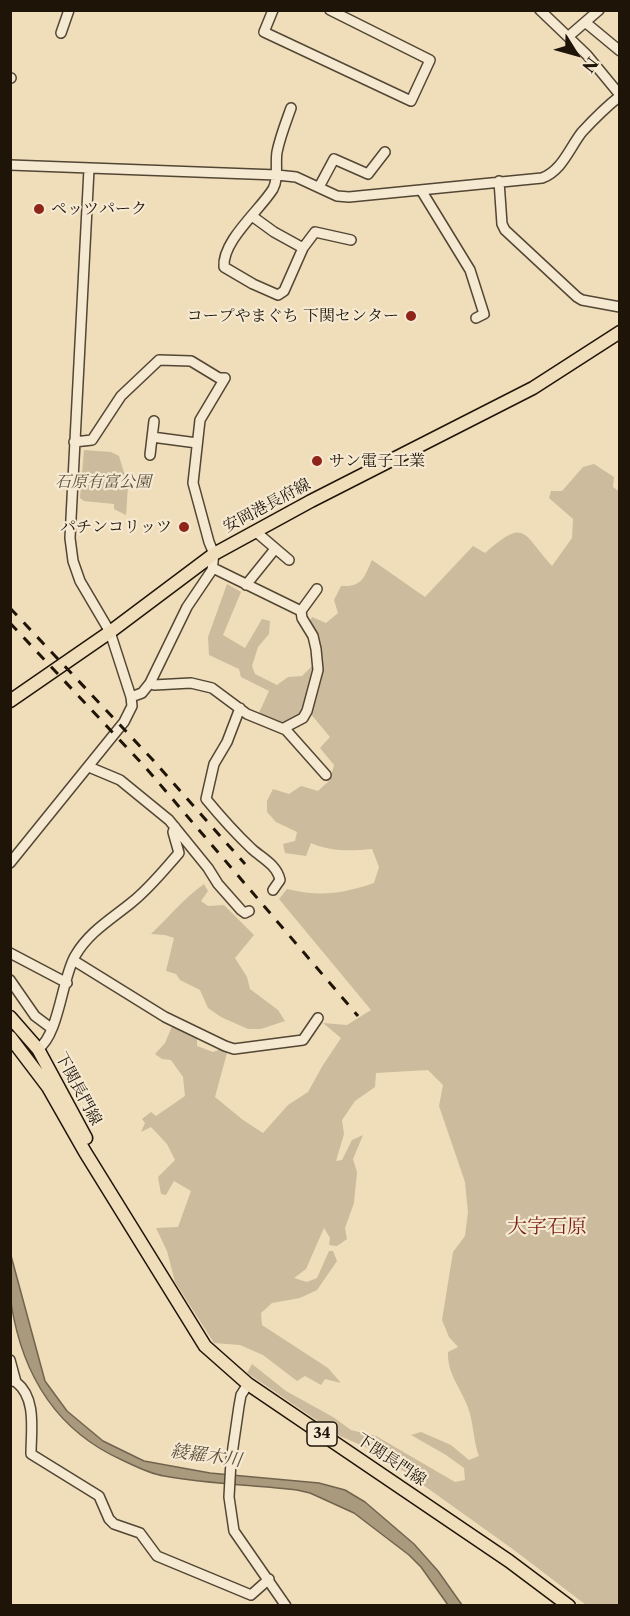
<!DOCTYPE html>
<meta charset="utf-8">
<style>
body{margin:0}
#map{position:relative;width:630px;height:1616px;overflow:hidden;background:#f0ddba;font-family:"Libre Caslon Text",serif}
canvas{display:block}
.frame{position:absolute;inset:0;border:12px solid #1e1408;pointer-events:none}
.north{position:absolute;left:546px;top:24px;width:60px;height:60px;-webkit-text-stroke:4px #f5e9d2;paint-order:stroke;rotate:127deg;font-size:16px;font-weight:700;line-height:24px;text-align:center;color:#1e1408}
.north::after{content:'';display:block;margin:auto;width:21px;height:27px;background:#1e1408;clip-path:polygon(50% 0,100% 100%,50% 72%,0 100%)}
</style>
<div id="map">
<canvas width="630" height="1616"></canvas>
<div class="frame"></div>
<div class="north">N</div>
</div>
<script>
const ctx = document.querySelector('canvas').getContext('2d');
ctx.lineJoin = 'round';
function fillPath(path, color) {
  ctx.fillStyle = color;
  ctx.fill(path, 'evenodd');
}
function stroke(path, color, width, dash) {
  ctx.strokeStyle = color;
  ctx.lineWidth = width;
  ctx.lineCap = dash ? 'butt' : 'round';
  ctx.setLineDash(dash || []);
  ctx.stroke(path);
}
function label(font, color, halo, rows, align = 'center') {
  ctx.font = font + ' "Libre Caslon Text","Noto Serif JP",serif';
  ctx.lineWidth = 4.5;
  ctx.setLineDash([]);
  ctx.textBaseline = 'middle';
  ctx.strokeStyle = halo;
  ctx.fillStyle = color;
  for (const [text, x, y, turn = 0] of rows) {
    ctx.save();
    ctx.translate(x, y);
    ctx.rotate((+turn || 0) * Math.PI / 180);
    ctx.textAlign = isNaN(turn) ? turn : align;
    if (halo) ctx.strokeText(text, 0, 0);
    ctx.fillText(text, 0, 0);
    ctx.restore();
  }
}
fillPath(new Path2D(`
 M 84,450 L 111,452 L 119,456 L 128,486 L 126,515 L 114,509 L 114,504 L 84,501 L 80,498 Z
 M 594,464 L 614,477 L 613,487 L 620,492 L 619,1605 L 586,1605 L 514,1550 L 377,1452 L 340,1436 L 247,1373 L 252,1364 L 286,1391 L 333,1417 L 351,1430 L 376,1436 L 455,1482 L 465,1480 L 464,1468 L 446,1455 L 411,1435 L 421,1432 L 451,1445 L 469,1460 L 479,1456 C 473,1441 474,1422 467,1405 C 460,1387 447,1373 448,1352 L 458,1347 L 449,1337 L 442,1320 L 453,1252 L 465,1236 L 468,1212 L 465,1182 L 439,1106 L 443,1085 L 428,1070 L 376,1073 L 375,1087 L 355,1101 L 342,1120 L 344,1134 L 336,1161 L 342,1160 L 352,1140 L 363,1135 L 353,1159 L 357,1172 L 354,1203 L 345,1228 L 347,1239 L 337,1246 L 329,1245 L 330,1238 L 324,1228 L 306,1269 L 294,1278 L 307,1282 L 317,1278 L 329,1251 L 333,1251 L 337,1261 L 317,1290 L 300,1298 L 272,1303 L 261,1313 L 262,1325 L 328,1368 L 341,1383 L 325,1379 L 321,1385 L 305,1376 L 297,1381 L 263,1355 L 240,1345 L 214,1343 L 175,1282 L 167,1251 L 156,1228 L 178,1227 L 191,1191 L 174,1181 L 166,1195 L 161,1194 L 158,1177 L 175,1160 L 167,1144 L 151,1127 L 141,1132 L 145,1123 L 142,1119 L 151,1112 L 156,1116 L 185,1096 L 183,1077 L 171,1060 L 162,1059 L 155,1054 L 165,1043 L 173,1024 L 197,1037 L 197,1046 L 213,1052 L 221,1049 L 227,1053 L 215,1097 L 243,1120 L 263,1133 L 288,1105 L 308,1092 L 323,1065 L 341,1038 L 323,1023 L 347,1025 L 371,1010 L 279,899 L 287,889 C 321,897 341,894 374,883 L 379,867 L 372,849 C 350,851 332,852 311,843 L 306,856 L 285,853 L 283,844 L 295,841 L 297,832 L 276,822 L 267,812 L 267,801 L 273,789 L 289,794 L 301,786 L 318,791 L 330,780 L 334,765 L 320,748 L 330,737 L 310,713 L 283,725 L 258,715 L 269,691 L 241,677 L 239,669 L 209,655 L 208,637 L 227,584 L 241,592 L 223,635 L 245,648 L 262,619 L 270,621 L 269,634 L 258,647 L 252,666 L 255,674 L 277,685 L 288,677 L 302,676 L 322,656 L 317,639 L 308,625 L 312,617 L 326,623 L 338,613 L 334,600 L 341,586 C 362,587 364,578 372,560 L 425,597 L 473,546 L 485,553 C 526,517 522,533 552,566 L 572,538 L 573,519 L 549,498 L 551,491 L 562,491 L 583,467 Z
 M 204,884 L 208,891 L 201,901 L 208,906 L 224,905 L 254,935 L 235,958 L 247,977 L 250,989 L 278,1010 L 285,1021 L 261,1029 L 248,1029 L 221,1017 L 208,1008 L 200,990 L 180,980 L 176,974 L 166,971 L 174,938 L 165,935 L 151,934 C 169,917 183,899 204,884 Z`), '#ccbb9c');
const water = new Path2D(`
 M 10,1252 L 45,1381 L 67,1411 L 103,1441 L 144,1461 L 210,1473 L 319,1483 L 345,1490 L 365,1502 L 414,1544 L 438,1571 L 462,1605 L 448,1605 L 421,1567 L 409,1555 L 354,1513 L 310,1493 L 297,1490 C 253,1485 208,1484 164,1476 C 150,1474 135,1466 122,1460 C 55,1430 22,1373 11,1303 C 8,1287 11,1268 10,1252 Z`);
fillPath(water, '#a9997d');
stroke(water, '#71644e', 1.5);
const minor = new Path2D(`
 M 273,10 L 264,32 L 411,101 L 430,60 L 330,10
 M 540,10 L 587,55 L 620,95
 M 585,22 L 620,51
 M 61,33 L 69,10
 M 569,36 L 599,10
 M 10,78 L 11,78
 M 291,108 C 286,122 280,137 277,152 C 275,164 279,178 273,189 C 260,210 222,241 224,267 L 253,284 L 278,295 L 284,291 L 303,248 L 315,232 L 351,240
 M 10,165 L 277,175 L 296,177 L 337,196 L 349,197 L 542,178 C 562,171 570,147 582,132 C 594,119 606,107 620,96
 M 499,181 L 502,224 L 505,230 L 577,297 L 582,300 L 620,307
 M 319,187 L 334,159 L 368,174 L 385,152
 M 421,190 L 470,270 L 484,314 L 476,318
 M 252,216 L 274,232 L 303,248
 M 152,437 L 197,443
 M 74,442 L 92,440 L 121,396 L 159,360 L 191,361 L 219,378 L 225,378 L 200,420 L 193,483 L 209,542 L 214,554 L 212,570 L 187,607 L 150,683 L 142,693 L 131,697
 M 150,455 L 154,421
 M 255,531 L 289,560
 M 213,568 L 301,611 L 317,589
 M 246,585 L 275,549
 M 150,683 L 154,685 L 191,683 L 212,688 L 247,714 L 286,730 L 326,775
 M 240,708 L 227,742 L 214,764 L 206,799 C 220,816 235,833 252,849 C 262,858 277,865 280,880 L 273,890
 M 284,728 L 303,718 L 307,711 L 318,670 L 316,649 L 313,636 L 302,618 L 301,611
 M 89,767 L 120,780 L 169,820 L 208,868 L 218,884 L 241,910 L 245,913 L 249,911
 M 10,863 L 124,722 L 132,706 L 131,697 L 110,632 L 80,581 L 73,561 L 70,538 L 89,169
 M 10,953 L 67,983
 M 73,960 L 165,1017 L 225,1046 L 234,1049 L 303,1040 L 318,1018
 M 10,980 L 35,1016 L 51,1028
 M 38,1049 C 59,1035 62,978 75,956 C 89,932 110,920 131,903 C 149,889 164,870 179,853 L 173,832 L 175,827
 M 10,1360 L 16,1382 L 12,1381
 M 16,1382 C 37,1398 31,1431 31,1454 L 99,1496 L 109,1519 L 114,1524 L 140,1533 L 157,1556 L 251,1595 L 269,1579
 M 248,1384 L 241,1395 L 239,1406 L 231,1461 L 229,1497 L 234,1531 L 286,1606`);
const major = new Path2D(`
 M 10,701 L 110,632 L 214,554 L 311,501 L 533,388 L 620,332
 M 10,1017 L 38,1049 L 86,1138
 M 10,1037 L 48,1087 L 85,1152 L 205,1346 L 248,1384 L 509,1561 L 569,1606`);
stroke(minor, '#524634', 12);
stroke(major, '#1e1408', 15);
stroke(minor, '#f5e9d2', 9);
stroke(major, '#f0ddba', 12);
stroke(new Path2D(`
 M 10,608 L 152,759 L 245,864
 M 10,623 L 146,768 L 358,1016`), '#1e1408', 3, [10, 10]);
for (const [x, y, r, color] of [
 [39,209,6,"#8f2418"],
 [411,316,6,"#8f2418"],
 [317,461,6,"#8f2418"],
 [184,527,6,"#8f2418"]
]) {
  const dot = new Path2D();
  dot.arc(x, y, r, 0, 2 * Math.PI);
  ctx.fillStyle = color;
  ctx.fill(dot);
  stroke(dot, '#f5e9d2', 2);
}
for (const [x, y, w] of [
 [322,1434,30]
]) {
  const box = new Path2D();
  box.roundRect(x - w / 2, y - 12, w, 24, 4.5);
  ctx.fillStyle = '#f5e9d2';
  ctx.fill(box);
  stroke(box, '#1e1408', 1.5);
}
label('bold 15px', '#1e1408', null, [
 ["34",322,1434]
]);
label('16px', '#1e1408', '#f5e9d2', [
 ["ペッツパーク",51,209],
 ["コープやまぐち 下関センター",399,316,"right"],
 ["サン電子工業",329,461],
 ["パチンコリッツ",172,527,"right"]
], 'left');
label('italic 16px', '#5b4e3c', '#f5e9d2', [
 ["石原有富公園",103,482]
]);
label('16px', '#1e1408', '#f5e9d2', [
 ["安岡港長府線",267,506,-28],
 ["下関長門線",78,1089,62],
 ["下関長門線",391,1460,34]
]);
label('italic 18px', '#5d503d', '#f5e9d2', [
 ["綾羅木川",206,1456,8]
]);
label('20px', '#7a1f14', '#f5e9d2', [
 ["大字石原",547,1227]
]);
</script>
